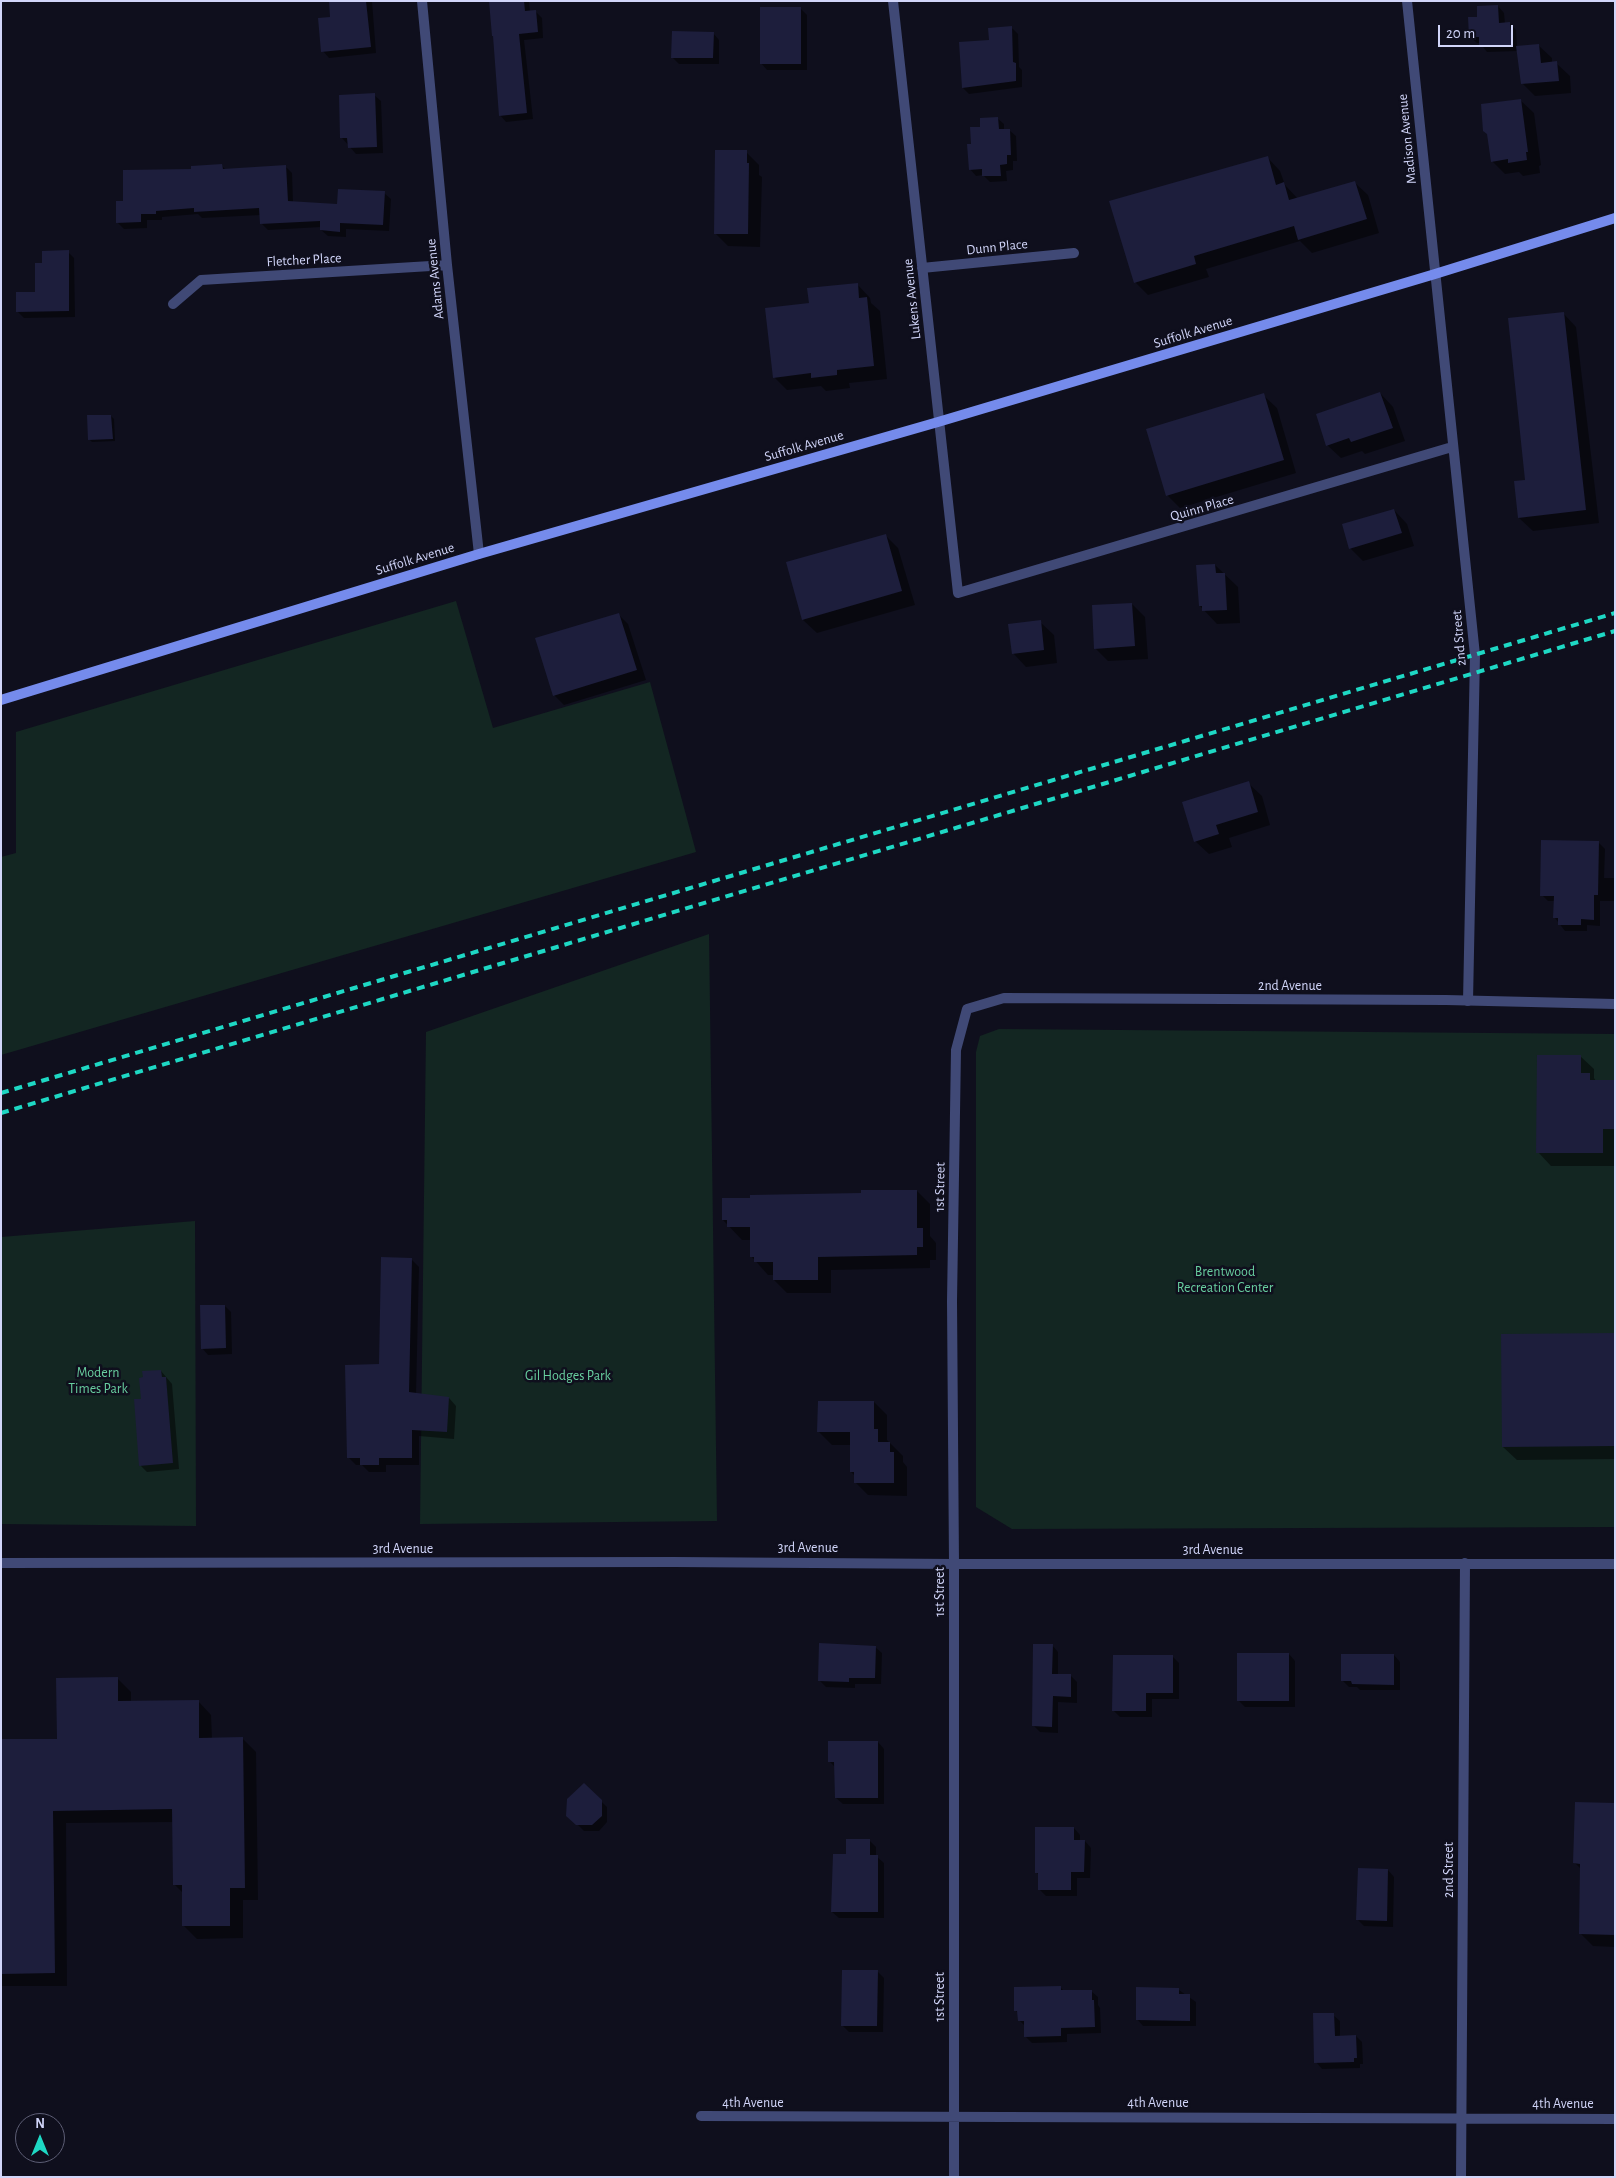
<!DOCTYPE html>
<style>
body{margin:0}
#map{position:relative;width:1616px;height:2178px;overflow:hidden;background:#0f0f1d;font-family:"Alegreya Sans",sans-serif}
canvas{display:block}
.frame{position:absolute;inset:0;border:2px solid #d1d5f9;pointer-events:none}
.north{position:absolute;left:15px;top:2113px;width:50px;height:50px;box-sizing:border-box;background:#0f0f1d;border:1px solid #5d5e75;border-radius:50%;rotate:0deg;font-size:14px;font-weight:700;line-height:20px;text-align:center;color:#d1d5f9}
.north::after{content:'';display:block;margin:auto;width:18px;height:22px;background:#1ed8c4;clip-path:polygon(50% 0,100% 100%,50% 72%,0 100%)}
.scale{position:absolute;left:1438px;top:25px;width:75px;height:22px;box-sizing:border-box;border:2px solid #d1d5f9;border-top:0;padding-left:6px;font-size:15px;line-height:18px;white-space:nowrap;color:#d1d5f9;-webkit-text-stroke:4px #0f0f1d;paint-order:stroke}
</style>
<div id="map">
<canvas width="1616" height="2178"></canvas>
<div class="frame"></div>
<div class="north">N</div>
<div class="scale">20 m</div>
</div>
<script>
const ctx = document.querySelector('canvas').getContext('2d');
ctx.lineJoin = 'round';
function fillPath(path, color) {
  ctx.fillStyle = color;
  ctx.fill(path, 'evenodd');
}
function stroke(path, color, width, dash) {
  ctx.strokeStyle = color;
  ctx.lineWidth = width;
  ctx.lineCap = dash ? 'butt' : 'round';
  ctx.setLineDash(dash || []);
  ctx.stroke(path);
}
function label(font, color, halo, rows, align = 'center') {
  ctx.font = font + ' "Alegreya Sans",sans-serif';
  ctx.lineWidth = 5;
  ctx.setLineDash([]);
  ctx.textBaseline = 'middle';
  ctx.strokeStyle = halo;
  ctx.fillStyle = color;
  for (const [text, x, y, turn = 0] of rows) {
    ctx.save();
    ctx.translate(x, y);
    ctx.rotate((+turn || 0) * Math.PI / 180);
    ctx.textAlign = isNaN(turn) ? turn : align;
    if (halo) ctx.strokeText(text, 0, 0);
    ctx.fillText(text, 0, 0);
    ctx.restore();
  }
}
fillPath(new Path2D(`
 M 456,601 L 493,728 L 650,682 L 696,852 L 1,1055 L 1,857 L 16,853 L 16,732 Z
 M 709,934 L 717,1521 L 420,1524 L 426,1032 Z
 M 999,1029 L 1615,1034 L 1615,1527 L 1012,1529 L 976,1507 L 976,1052 L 980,1036 Z
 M 195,1221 L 196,1526 L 1,1524 L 1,1237 Z`), '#132622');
fillPath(new Path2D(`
 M 330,1 L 372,1 L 376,53 L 329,58 L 323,51 L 331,18 Z
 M 490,1 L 529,1 L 530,12 L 535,11 L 542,18 L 543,38 L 524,40 L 533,119 L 506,122 L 500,115 L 495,37 Z
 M 1498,6 L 1504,13 L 1505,24 L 1510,23 L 1516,30 L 1517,47 L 1538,45 L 1552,58 L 1552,63 L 1556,63 L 1570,76 L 1571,93 L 1535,96 L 1522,83 L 1518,51 L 1487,52 L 1480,43 L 1477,43 L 1470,37 L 1478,18 Z
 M 800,8 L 807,15 L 807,70 L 767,70 L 761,63 Z
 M 1011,27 L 1018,34 L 1019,67 L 1022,70 L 1022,87 L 969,94 L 963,88 L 991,41 Z
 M 713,33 L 719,40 L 719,64 L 679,64 L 672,57 Z
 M 374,95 L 381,101 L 383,153 L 356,154 L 342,138 Z
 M 1520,100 L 1534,113 L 1541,165 L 1539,166 L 1540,173 L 1523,176 L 1519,172 L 1505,174 L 1492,161 Z
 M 997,118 L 1004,124 L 1004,130 L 1009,130 L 1016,136 L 1017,161 L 1013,161 L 1013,170 L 1006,171 L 1007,181 L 990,182 L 983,175 L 976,176 L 970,169 L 972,145 L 981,128 Z
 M 746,152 L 759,165 L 759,175 L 762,177 L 760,247 L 728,246 L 715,233 Z
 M 1267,157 L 1280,171 L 1285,185 L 1298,199 L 1354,182 L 1368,195 L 1379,233 L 1312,253 L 1300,241 L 1206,269 L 1209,277 L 1148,295 L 1135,282 Z
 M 222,166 L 226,170 L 285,166 L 292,173 L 293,203 L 338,205 L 384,193 L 391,199 L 389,231 L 346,229 L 346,237 L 328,236 L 321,230 L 321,227 L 268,230 L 261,223 L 261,215 L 202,218 L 198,214 L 162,217 L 162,220 L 147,220 L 147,228 L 124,229 L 117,222 L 124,203 L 193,170 Z
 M 68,252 L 74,258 L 75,317 L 24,318 L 17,311 L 37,293 L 44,264 Z
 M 857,284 L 870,298 L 871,303 L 880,311 L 887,379 L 849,383 L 850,388 L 826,391 L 821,386 L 787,390 L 774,377 L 810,304 Z
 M 1563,313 L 1576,327 L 1599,523 L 1533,531 L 1519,518 Z
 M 1380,393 L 1393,407 L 1405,441 L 1365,454 L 1362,451 L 1341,458 L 1327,445 Z
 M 1263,395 L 1277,408 L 1296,473 L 1180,508 L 1167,495 Z
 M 111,416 L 114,419 L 115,441 L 92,442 L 89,439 Z
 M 1394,510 L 1407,524 L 1414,546 L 1363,561 L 1350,548 Z
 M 885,535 L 898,548 L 915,605 L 817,633 L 803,620 Z
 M 1215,565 L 1238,587 L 1240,623 L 1217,624 L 1200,606 Z
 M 1132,604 L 1145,617 L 1148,659 L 1108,661 L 1095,648 Z
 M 618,614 L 628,624 L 646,680 L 564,705 L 554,695 Z
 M 1040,622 L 1054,635 L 1057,663 L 1026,667 L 1013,653 Z
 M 1248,783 L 1262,796 L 1270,825 L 1229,838 L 1232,847 L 1209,854 L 1195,841 Z
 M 1598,842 L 1605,849 L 1604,878 L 1615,878 L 1615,901 L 1600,901 L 1600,926 L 1587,925 L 1587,931 L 1565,931 L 1555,918 L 1555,901 L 1548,901 L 1542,895 Z
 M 1580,1056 L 1594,1069 L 1594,1078 L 1596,1081 L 1615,1081 L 1615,1166 L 1551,1166 L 1538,1152 Z
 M 917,1191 L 930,1204 L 930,1236 L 936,1243 L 936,1260 L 930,1260 L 930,1268 L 831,1270 L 831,1293 L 787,1293 L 774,1280 L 774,1275 L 768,1275 L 751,1256 L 751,1240 L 742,1240 L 723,1220 L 862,1194 Z
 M 411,1259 L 419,1267 L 416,1394 L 449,1398 L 456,1406 L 454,1439 L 419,1436 L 419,1465 L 386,1465 L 386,1472 L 369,1472 L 362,1465 L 356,1465 L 348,1457 L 380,1365 Z
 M 225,1306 L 231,1312 L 232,1354 L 208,1355 L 202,1348 Z
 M 1615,1334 L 1615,1459 L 1517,1460 L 1503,1447 Z
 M 161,1371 L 172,1384 L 179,1469 L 147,1472 L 141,1466 L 142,1400 Z
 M 874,1402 L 887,1415 L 887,1440 L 903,1456 L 903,1462 L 907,1467 L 907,1496 L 868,1495 L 855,1482 L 855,1476 L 851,1472 L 851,1445 L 832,1445 L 818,1431 Z
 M 1052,1645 L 1058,1652 L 1058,1675 L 1070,1675 L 1077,1682 L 1077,1703 L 1058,1702 L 1058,1733 L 1040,1732 L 1034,1726 Z
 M 875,1647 L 882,1653 L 881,1684 L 855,1684 L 855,1688 L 826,1687 L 820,1681 Z
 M 1289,1654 L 1295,1661 L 1295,1707 L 1245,1707 L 1239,1701 Z
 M 1394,1655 L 1400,1662 L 1400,1690 L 1360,1690 L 1357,1687 L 1349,1687 L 1342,1680 Z
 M 1173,1657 L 1179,1663 L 1179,1699 L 1152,1699 L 1152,1717 L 1120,1717 L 1113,1710 Z
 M 118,1679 L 131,1692 L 131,1702 L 198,1701 L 211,1715 L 212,1739 L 243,1739 L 256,1752 L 258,1900 L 243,1900 L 243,1938 L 197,1939 L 184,1926 L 183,1893 L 174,1884 L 173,1822 L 66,1823 L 67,1986 L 1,1986 L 1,1740 L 59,1740 Z
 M 878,1742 L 884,1749 L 884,1804 L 843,1804 L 836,1798 L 835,1767 L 829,1761 Z
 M 584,1785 L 607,1807 L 607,1822 L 599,1831 L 584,1831 L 568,1815 Z
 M 1615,1804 L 1615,1947 L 1593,1946 L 1580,1933 L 1582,1870 L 1575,1863 Z
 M 1074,1828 L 1080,1835 L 1080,1841 L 1085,1841 L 1091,1848 L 1090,1878 L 1077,1878 L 1077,1896 L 1046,1896 L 1039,1889 L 1039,1875 L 1036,1872 Z
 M 869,1840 L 876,1847 L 876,1856 L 884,1863 L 884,1918 L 839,1918 L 832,1912 Z
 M 1388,1870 L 1394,1877 L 1393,1927 L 1364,1926 L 1357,1919 Z
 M 877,1971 L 884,1978 L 883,2032 L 849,2032 L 842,2025 Z
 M 1060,1987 L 1064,1991 L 1091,1991 L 1098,1997 L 1098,2005 L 1100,2008 L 1101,2033 L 1067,2034 L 1067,2042 L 1032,2043 L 1025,2036 L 1025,2026 L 1019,2020 L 1019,2014 L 1016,2011 Z
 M 1179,1990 L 1196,2002 L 1196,2026 L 1143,2026 L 1137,2019 Z
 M 1333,2015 L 1340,2021 L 1340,2037 L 1356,2036 L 1362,2042 L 1363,2064 L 1360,2064 L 1360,2068 L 1322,2069 L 1316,2062 Z`), '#0007');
fillPath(new Path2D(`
 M 329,1 L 366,1 L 371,47 L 321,52 L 318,18 L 330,17 Z
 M 489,1 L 524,1 L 525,11 L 536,10 L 538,32 L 519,34 L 527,113 L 499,116 L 493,36 L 492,36 Z
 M 1498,5 L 1499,23 L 1510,22 L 1512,45 L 1479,46 L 1479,37 L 1469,37 L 1468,17 L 1477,17 L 1477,6 Z
 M 760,7 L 801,7 L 801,64 L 760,64 Z
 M 1012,26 L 1013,62 L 1016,63 L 1016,81 L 962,88 L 959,42 L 989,40 L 988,28 Z
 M 672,31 L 714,32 L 713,58 L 671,58 Z
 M 1539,44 L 1541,63 L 1557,61 L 1559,81 L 1521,84 L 1516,46 Z
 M 375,93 L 377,147 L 348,148 L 347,138 L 340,138 L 339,95 Z
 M 1521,99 L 1528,152 L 1526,152 L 1527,160 L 1508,163 L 1508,159 L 1491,162 L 1487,134 L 1483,131 L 1481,104 Z
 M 998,117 L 999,129 L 1010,129 L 1011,155 L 1007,155 L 1007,164 L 1000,165 L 1001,176 L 982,176 L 982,169 L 969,170 L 967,144 L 971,144 L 970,127 L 980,127 L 980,118 Z
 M 715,150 L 747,150 L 747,163 L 749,163 L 748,234 L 714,234 Z
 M 1268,156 L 1276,185 L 1284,182 L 1289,200 L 1355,181 L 1367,219 L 1298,240 L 1294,226 L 1194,256 L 1196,264 L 1134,283 L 1109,201 Z
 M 222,164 L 223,169 L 286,165 L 288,201 L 337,204 L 338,189 L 385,191 L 383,225 L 340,223 L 340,232 L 320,230 L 320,221 L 260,224 L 259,208 L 194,212 L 194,208 L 156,211 L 156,214 L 141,214 L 141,222 L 116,223 L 116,201 L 123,201 L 123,170 L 191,169 L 191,166 Z
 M 69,250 L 69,311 L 16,312 L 16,292 L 35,292 L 35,263 L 42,263 L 42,251 Z
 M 858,283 L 859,298 L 867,297 L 874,366 L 837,370 L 837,375 L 811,378 L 811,373 L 773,378 L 765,308 L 809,303 L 807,288 Z
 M 1564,312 L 1586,510 L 1518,518 L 1514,481 L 1525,480 L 1508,318 Z
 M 1380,392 L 1393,428 L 1351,442 L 1349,438 L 1326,446 L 1316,414 Z
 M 1264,393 L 1284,460 L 1166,496 L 1146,429 Z
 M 87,415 L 111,415 L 113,439 L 88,440 Z
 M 1394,509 L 1402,533 L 1349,549 L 1342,524 Z
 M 886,534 L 902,591 L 802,620 L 786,562 Z
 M 1215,564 L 1216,573 L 1225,573 L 1227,610 L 1202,611 L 1202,606 L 1199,606 L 1196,565 Z
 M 1132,603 L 1135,646 L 1094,649 L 1092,605 Z
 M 619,613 L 637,670 L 553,696 L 535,638 Z
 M 1041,620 L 1044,650 L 1012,654 L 1008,624 Z
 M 1249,781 L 1258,812 L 1216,825 L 1219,834 L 1194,842 L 1182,802 Z
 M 1541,840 L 1599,841 L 1598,895 L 1594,895 L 1594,920 L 1581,919 L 1581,925 L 1558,925 L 1558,918 L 1553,918 L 1554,896 L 1540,896 Z
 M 1537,1055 L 1581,1055 L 1581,1073 L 1590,1073 L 1590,1080 L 1615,1080 L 1615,1129 L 1603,1129 L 1603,1153 L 1536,1153 Z
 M 861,1190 L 917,1190 L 917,1228 L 923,1228 L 923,1247 L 917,1247 L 917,1255 L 818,1257 L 818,1280 L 773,1280 L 773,1262 L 754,1262 L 754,1257 L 750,1257 L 750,1227 L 727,1227 L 727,1220 L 722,1220 L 722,1198 L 750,1198 L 750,1195 L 861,1193 Z
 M 381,1257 L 412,1258 L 409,1392 L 449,1397 L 447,1432 L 412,1430 L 412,1458 L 379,1458 L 379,1465 L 360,1465 L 360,1458 L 347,1458 L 345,1365 L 379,1364 Z
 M 200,1305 L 225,1305 L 226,1348 L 201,1349 Z
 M 1615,1333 L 1615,1446 L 1502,1447 L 1501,1334 Z
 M 161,1370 L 162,1377 L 166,1377 L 173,1463 L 139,1466 L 134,1399 L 141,1399 L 139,1378 L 143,1377 L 142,1371 Z
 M 818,1401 L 874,1401 L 874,1429 L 878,1429 L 878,1442 L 890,1442 L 890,1452 L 894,1452 L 894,1483 L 854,1483 L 854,1472 L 850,1472 L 850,1432 L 817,1432 Z
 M 819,1643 L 876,1646 L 875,1678 L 849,1678 L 849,1682 L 818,1681 Z
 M 1033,1644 L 1053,1644 L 1052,1674 L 1071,1674 L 1071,1697 L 1053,1696 L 1052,1727 L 1032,1726 Z
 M 1237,1653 L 1289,1653 L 1289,1701 L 1237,1701 Z
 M 1341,1654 L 1394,1654 L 1394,1685 L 1352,1684 L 1351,1681 L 1341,1681 Z
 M 1113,1655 L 1173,1655 L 1173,1693 L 1146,1693 L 1146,1711 L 1112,1711 Z
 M 118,1677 L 118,1701 L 199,1700 L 199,1738 L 243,1737 L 245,1888 L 230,1888 L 230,1926 L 182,1926 L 182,1885 L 173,1885 L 172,1809 L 53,1811 L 55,1973 L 1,1974 L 1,1739 L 57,1739 L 56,1678 Z
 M 828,1741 L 878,1741 L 878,1798 L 835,1798 L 834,1762 L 828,1762 Z
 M 584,1783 L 602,1800 L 602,1816 L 592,1825 L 576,1825 L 566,1816 L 567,1799 Z
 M 1575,1802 L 1615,1803 L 1615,1935 L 1579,1934 L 1580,1864 L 1573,1863 Z
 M 1035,1827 L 1074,1827 L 1074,1840 L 1085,1840 L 1084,1872 L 1071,1872 L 1071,1890 L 1038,1890 L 1038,1873 L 1035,1873 Z
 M 846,1839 L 870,1839 L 870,1855 L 878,1855 L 878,1912 L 831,1912 L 833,1854 L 846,1854 Z
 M 1358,1868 L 1388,1869 L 1387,1921 L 1356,1920 Z
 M 842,1970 L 878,1970 L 877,2026 L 841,2026 Z
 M 1061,1986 L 1061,1990 L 1092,1990 L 1092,2000 L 1094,2000 L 1095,2027 L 1061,2028 L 1061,2036 L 1024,2037 L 1024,2021 L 1018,2021 L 1017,2011 L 1014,2011 L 1014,1987 Z
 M 1136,1987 L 1179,1988 L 1179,1994 L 1190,1994 L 1190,2021 L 1136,2020 Z
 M 1313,2013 L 1334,2013 L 1335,2036 L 1356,2035 L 1357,2058 L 1354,2058 L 1354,2062 L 1314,2063 Z`), '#1d1e3c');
stroke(new Path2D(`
 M 422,1 L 447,265 L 479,554
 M 893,1 L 958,593 L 1452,447
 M 1407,1 L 1475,655 L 1468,1001
 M 922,268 L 1074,253
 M 173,304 L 201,280 L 447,265
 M 701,2116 L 1615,2119
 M 954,2177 L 954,1564
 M 1461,2177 L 1465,1563`), '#404976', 10);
stroke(new Path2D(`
 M 1,1563 L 674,1562 L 954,1564 L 1615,1564
 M 954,1564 L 952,1301 L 956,1050 L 967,1009 L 1004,998 L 1446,1000 L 1615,1004`), '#404976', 10);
stroke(new Path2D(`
 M 1,700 L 479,554 L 938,422 L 1435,274 L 1615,218`), '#758bec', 10);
stroke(new Path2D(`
 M 1,1093 L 1615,613
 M 1,1113 L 1615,631`), '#1ed8c4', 4, [8, 6]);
label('14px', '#d1d5f9', '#0f0f1d', [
 ["Madison Avenue",1407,139,-96],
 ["Dunn Place",997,247,-6],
 ["Fletcher Place",304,260,-3],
 ["Adams Avenue",435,279,-96],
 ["Lukens Avenue",912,299,-96],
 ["Suffolk Avenue",1193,332,-17],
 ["Suffolk Avenue",804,446,-16],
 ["Quinn Place",1202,508,-16],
 ["Suffolk Avenue",415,559,-17],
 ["2nd Street",1459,638,-95],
 ["2nd Avenue",1290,986],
 ["1st Street",940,1187,-89],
 ["3rd Avenue",808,1548],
 ["3rd Avenue",403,1549],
 ["3rd Avenue",1213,1550],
 ["1st Street",940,1592,-90],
 ["2nd Street",1449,1870,-90],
 ["1st Street",940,1997,-90],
 ["4th Avenue",753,2103],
 ["4th Avenue",1158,2103],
 ["4th Avenue",1563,2104]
]);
label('14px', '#68ce9f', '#0f0f1d', [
 ["Brentwood",1225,1272],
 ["Recreation Center",1225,1288],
 ["Modern",98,1373],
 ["Times Park",98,1389],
 ["Gil Hodges Park",568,1376]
]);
</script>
